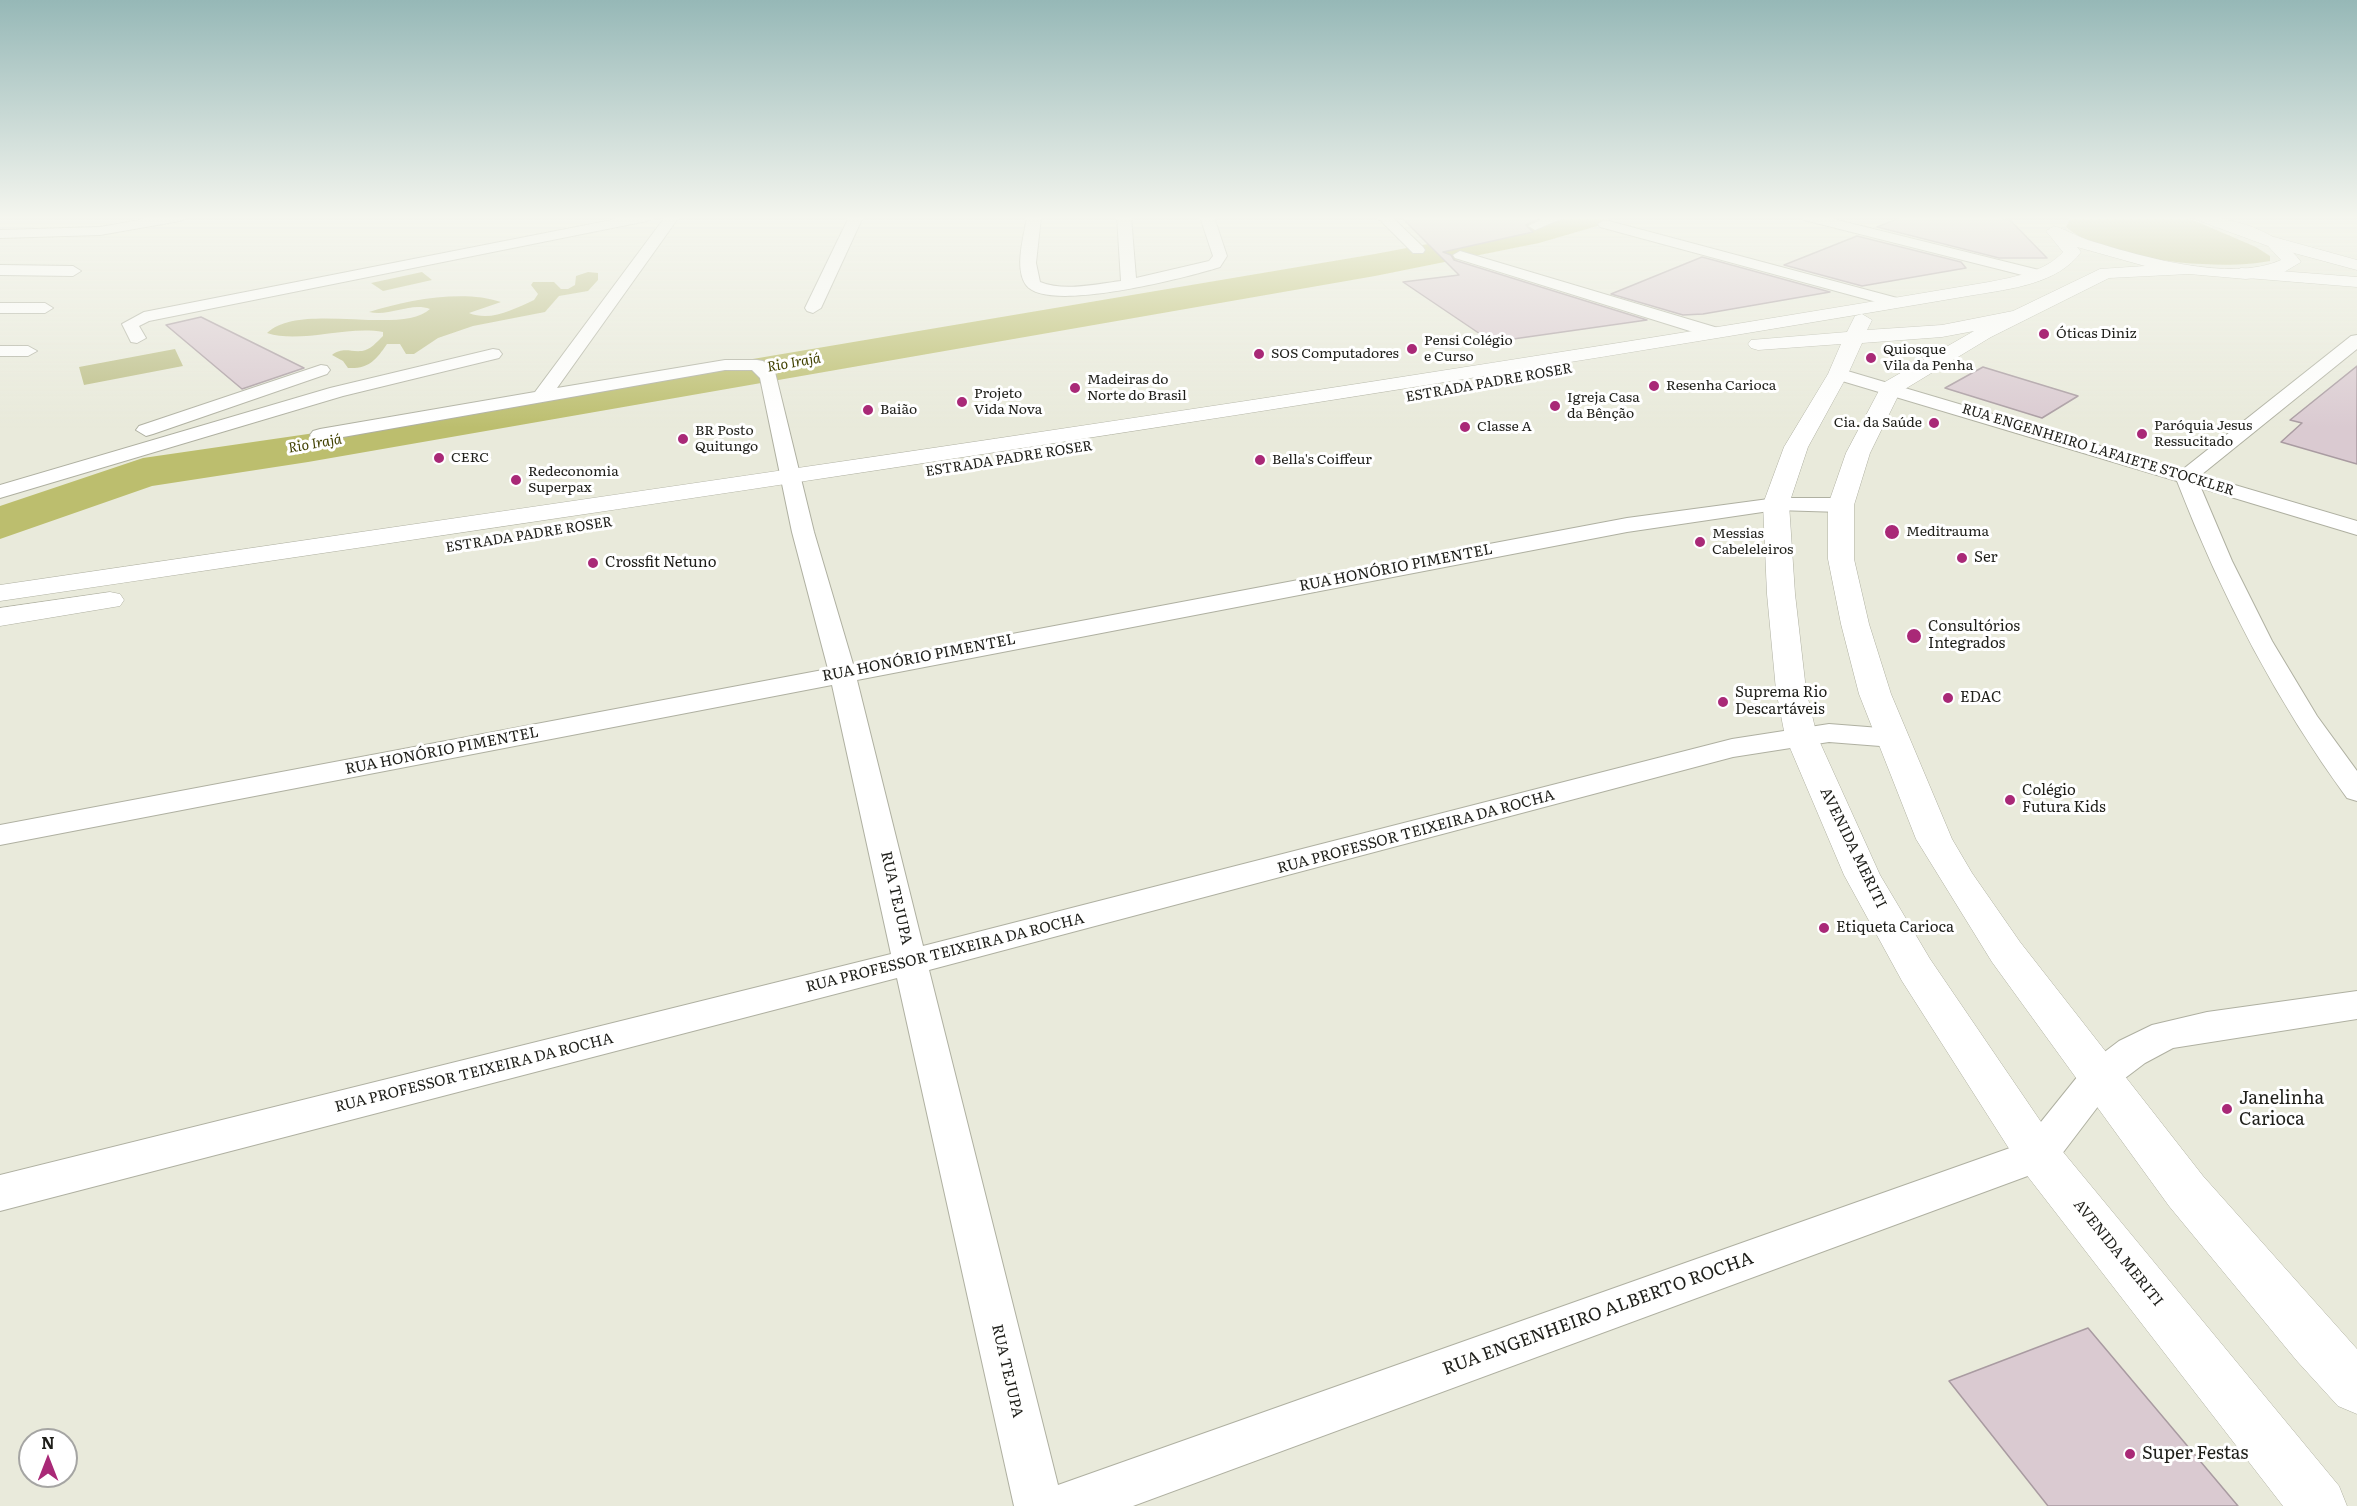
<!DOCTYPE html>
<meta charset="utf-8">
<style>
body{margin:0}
#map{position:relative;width:2357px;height:1506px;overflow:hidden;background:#e9eadb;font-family:Literata,serif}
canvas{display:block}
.north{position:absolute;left:18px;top:1428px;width:60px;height:60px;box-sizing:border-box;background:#fff;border:2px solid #a5a5a3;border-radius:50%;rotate:0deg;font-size:16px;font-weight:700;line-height:24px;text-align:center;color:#1f1f1a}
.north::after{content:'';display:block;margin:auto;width:21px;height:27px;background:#a92977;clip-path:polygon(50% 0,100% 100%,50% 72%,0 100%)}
</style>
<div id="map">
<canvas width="2357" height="1506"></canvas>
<div class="north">N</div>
</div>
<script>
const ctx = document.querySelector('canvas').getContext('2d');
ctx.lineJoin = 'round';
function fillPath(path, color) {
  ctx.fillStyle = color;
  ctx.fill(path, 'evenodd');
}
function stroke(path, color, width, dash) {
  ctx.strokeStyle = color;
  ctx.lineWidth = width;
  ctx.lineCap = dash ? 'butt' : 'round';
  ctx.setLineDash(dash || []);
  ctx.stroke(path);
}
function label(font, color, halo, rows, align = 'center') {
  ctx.font = font + ' Literata,serif';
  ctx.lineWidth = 6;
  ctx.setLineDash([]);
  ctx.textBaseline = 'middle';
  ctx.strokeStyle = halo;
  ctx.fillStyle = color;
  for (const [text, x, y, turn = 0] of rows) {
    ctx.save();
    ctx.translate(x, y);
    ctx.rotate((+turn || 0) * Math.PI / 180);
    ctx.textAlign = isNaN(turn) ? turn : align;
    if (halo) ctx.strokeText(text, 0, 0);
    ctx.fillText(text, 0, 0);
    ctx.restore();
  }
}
fillPath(new Path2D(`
 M 2071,217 L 2186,217 L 2256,247 L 2270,256 L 2270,261 C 2221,271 2104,261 2066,227 Z
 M 422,272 L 432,280 L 383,291 L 371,283 Z
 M 588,272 L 598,273 L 598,280 L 588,291 L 559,296 L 545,312 L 473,326 L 438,338 L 414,354 L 406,354 L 400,344 L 387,344 C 376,360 369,369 348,368 L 343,361 L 332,355 C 343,347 349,352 362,351 C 370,350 377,342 383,336 L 383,332 C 347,325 301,344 267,333 C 300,301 401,336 430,309 C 410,302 390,317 369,312 C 406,300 464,289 501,302 L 469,313 C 491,322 514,309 534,300 L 538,294 L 531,285 L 533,282 L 554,282 L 561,289 L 568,289 L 575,285 L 576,276 Z
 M 175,349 L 183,366 L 84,385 L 79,367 Z`), '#bcbe86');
fillPath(new Path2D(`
 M 1558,217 L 1608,217 L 1604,224 L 1539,243 L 1375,276 L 308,462 L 152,486 L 0,539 L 0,506 L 143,458 L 308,434 L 1375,254 L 1534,224 Z`), '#bcbe6e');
const building = new Path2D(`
 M 1401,217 L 1542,217 L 1526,225 L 1533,232 L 1443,252 L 1451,255 L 1454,260 L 1647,320 L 1492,342 L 1403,282 L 1459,275 Z
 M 1902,217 L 1993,217 L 2010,220 L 2047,258 L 1999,258 L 1877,227 Z
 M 1857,236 L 1961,262 L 1966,268 L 1862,286 L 1784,265 Z
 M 1702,257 L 1717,261 L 1830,292 L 1703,314 L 1683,315 L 1611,294 Z
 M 201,317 L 304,368 L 242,389 L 166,325 Z
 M 2357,366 L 2357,464 L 2281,442 L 2302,423 L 2290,420 Z
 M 1983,367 L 2078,396 L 2042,418 L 1945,388 Z
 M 2088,1328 L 2238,1506 L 2048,1506 L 1949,1381 Z`);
fillPath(building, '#dacad1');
stroke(building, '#a99ba1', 1.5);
const street = new Path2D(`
 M 157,217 L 187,217 L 180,221 L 100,235 L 0,238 L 0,230 L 100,227 Z
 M 627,217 L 654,217 L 647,221 L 149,321 L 139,326 L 146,338 L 137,343 L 131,342 L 122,324 L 144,312 Z
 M 665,217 L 679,217 L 557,388 L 725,360 L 757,360 L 763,361 L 775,372 L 814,532 L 853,664 L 1627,518 L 1776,498 L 1841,498 L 1849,500 L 1852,505 L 1849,510 L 1841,512 L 1776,510 L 1627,532 L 857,680 L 923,946 L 1732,739 L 1829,724 L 1893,729 L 1903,732 L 1907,738 L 1903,744 L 1893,747 L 1829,742 L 1733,757 L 929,970 L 1058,1485 L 2024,1143 L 2086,1066 L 2119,1041 L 2152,1025 L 2207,1012 L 2357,991 L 2357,1019 L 2173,1048 L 2145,1063 L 2112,1088 L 2052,1167 L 1133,1506 L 1014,1506 L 897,978 L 0,1211 L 0,1175 L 891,954 L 832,685 L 0,845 L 0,825 L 828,669 L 792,532 L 760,378 L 752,370 L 725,370 L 320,441 L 313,439 L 310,435 L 313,431 L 320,429 L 535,392 Z
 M 849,217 L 863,217 L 821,308 L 813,313 L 807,311 L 805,308 Z
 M 1027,217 L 1041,217 L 1036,263 L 1040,282 C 1064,292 1096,284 1121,281 L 1117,217 L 1131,217 L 1136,278 L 1209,261 L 1213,256 L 1200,217 L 1214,217 L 1227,256 L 1220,267 C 1189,277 1047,314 1026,285 C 1014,268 1024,236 1027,217 Z
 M 1377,217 L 1392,217 L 1423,247 L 1425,250 L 1423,253 L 1413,253 Z
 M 1547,217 L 1566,217 L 1535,230 L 1528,226 Z
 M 1802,217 L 1825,217 L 2043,271 L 2046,274 L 2038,279 L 1804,220 Z
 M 1605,220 L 1901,299 L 1903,302 L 1895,307 L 1600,227 L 1598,224 Z
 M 1460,251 L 1718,328 L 1720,332 L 1712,337 L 1706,336 L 1455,258 L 1453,255 Z
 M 0,265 L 73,266 L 81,271 L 73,276 L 0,275 Z
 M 0,303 L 45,303 L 53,308 L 45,313 L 0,313 Z
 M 2357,335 L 2357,349 L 2201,475 L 2357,521 L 2357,535 L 2201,488 L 2232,561 L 2272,641 L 2317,716 L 2357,771 L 2357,801 L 2347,798 C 2275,699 2221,595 2177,481 L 1832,378 L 1829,374 L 1832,370 L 1844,370 L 2182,470 L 2351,336 Z
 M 0,346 L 28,346 L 37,351 L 28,356 L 0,356 Z
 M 493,349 L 499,350 L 502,354 L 499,358 L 343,396 L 0,498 L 0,485 L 330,388 Z
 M 321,365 L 327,366 L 330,370 L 327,374 L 153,434 L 146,436 L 136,430 L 139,426 Z`);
const secondary = new Path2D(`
 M 2274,237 L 2357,260 L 2357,270 L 2268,246 L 2266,242 L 2268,238 Z
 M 2241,268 L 2357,277 L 2357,287 L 2235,277 L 2232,273 Z`);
const primary = new Path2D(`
 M 2195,217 C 2232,216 2279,231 2301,262 L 2279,275 L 2246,279 L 2189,274 L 2109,278 L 1991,337 L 1900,392 L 1870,453 L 1854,505 L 1854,559 L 1869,624 L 1891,694 L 1952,839 L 1972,873 L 2020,942 L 2203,1176 L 2357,1349 L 2357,1414 L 2338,1406 L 2297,1361 L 2169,1206 L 1992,962 L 1916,839 L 1859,694 L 1841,624 L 1828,559 L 1828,505 L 1846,453 L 1883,383 L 1974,331 L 1942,337 L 1862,343 L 1848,374 L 1808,447 L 1789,504 L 1795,594 L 1806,690 L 1817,736 L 1880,875 L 1930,959 L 2054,1141 L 2339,1486 L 2347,1506 L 2283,1506 L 2022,1169 L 1902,981 L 1844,875 L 1785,736 L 1776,690 L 1767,594 L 1763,504 L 1784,447 L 1828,374 L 1841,344 L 1758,350 L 1751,348 L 1748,344 L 1751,340 L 1847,332 L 1855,316 L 1862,314 L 1872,320 L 1867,330 L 1942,325 L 2013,311 L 2100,269 L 2145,266 L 2077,247 L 2081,252 C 2058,284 2010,289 1974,295 C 1318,407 659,503 0,601 L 0,585 C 663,487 1328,394 1989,282 C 2014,277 2045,272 2063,252 L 2046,231 L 2054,226 C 2065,229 2076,236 2088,240 C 2139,256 2231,283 2281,260 L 2268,246 L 2197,220 Z
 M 110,592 L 120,594 L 124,600 L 120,606 L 0,626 L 0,608 Z`);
stroke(street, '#afb0a1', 2);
stroke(secondary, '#afb0a1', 1);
stroke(primary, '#afb0a1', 1);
fillPath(street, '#fff');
fillPath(secondary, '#fff');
fillPath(primary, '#fff');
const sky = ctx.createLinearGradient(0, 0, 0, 428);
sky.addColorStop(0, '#96b8b7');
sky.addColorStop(0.51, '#f5f6ef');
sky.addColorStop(1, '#f5f6ef00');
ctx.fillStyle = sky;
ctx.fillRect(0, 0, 2357, 428);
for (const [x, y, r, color] of [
 [2044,334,6,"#a92977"],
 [1412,349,6,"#a92977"],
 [1259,354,6,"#a92977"],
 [1871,358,6,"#a92977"],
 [1654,386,6,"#a92977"],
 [1075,388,6,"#a92977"],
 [962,402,6,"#a92977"],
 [1555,406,6,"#a92977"],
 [868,410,6,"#a92977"],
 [1934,423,6,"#a92977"],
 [1465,427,6,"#a92977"],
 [2142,434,6,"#a92977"],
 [683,439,6,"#a92977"],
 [439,458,6,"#a92977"],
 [1260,460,6,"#a92977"],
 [516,480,6,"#a92977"],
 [1892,532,8,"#a92977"],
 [1700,542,6,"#a92977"],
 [1962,558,6,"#a92977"],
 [593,563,6,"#a92977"],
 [1914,636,8,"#a92977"],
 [1948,698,6,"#a92977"],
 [1723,702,6,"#a92977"],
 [2010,800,6,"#a92977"],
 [1824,928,6,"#a92977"],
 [2227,1109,6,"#a92977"],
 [2130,1454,6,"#a92977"]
]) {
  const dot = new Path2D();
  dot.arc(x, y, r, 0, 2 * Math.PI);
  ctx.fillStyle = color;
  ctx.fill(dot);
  stroke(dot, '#fff', 2);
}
label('14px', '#1f1f1a', '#fff', [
 ["Óticas Diniz",2056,334],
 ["Pensi Colégio",1424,341],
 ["e Curso",1424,357],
 ["Quiosque",1883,350],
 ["Vila da Penha",1883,366],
 ["SOS Computadores",1271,354],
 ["Madeiras do",1087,380],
 ["Norte do Brasil",1087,396],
 ["Resenha Carioca",1666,386],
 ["Projeto",974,394],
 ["Vida Nova",974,410],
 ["Igreja Casa",1567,398],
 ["da Bênção",1567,414],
 ["Baião",880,410],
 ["Cia. da Saúde",1922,423,"right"],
 ["Paróquia Jesus",2154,426],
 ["Ressucitado",2154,442],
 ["Classe A",1477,427],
 ["BR Posto",695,431],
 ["Quitungo",695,447],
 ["CERC",451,458],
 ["Bella's Coiffeur",1272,460],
 ["Redeconomia",528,472],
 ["Superpax",528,488],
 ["Meditrauma",1906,532],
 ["Messias",1712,534],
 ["Cabeleleiros",1712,550]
], 'left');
label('italic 14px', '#414100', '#fff', [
 ["Rio Irajá",794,363,-10],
 ["Rio Irajá",315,444,-10]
]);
label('14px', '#1f1f1a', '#fff', [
 ["ESTRADA PADRE ROSER",1489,383,-10],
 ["RUA ENGENHEIRO LAFAIETE STOCKLER",2098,450,17],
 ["ESTRADA PADRE ROSER",1009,459,-9],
 ["ESTRADA PADRE ROSER",529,535,-9]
]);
label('15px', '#1f1f1a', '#fff', [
 ["Ser",1974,558],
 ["Crossfit Netuno",605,563],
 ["Consultórios",1928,627],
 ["Integrados",1928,644],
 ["Suprema Rio",1735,693],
 ["Descartáveis",1735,710],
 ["EDAC",1960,698],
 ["Colégio",2022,791],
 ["Futura Kids",2022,808],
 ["Etiqueta Carioca",1836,928]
], 'left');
label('15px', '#1f1f1a', '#fff', [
 ["RUA HONÓRIO PIMENTEL",1396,568,-11],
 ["RUA HONÓRIO PIMENTEL",919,658,-11],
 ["RUA HONÓRIO PIMENTEL",442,751,-11],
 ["RUA PROFESSOR TEIXEIRA DA ROCHA",1416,832,-15],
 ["AVENIDA MERITI",1853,848,64],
 ["RUA TEJUPA",896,898,77],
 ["RUA PROFESSOR TEIXEIRA DA ROCHA",945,953,-14],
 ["RUA PROFESSOR TEIXEIRA DA ROCHA",474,1073,-14],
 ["AVENIDA MERITI",2118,1253,51],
 ["RUA TEJUPA",1007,1371,77]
]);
label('18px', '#1f1f1a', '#fff', [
 ["Janelinha",2239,1099],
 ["Carioca",2239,1120],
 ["Super Festas",2142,1454]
], 'left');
label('18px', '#1f1f1a', '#fff', [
 ["RUA ENGENHEIRO ALBERTO ROCHA",1598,1314,-20]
]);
</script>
